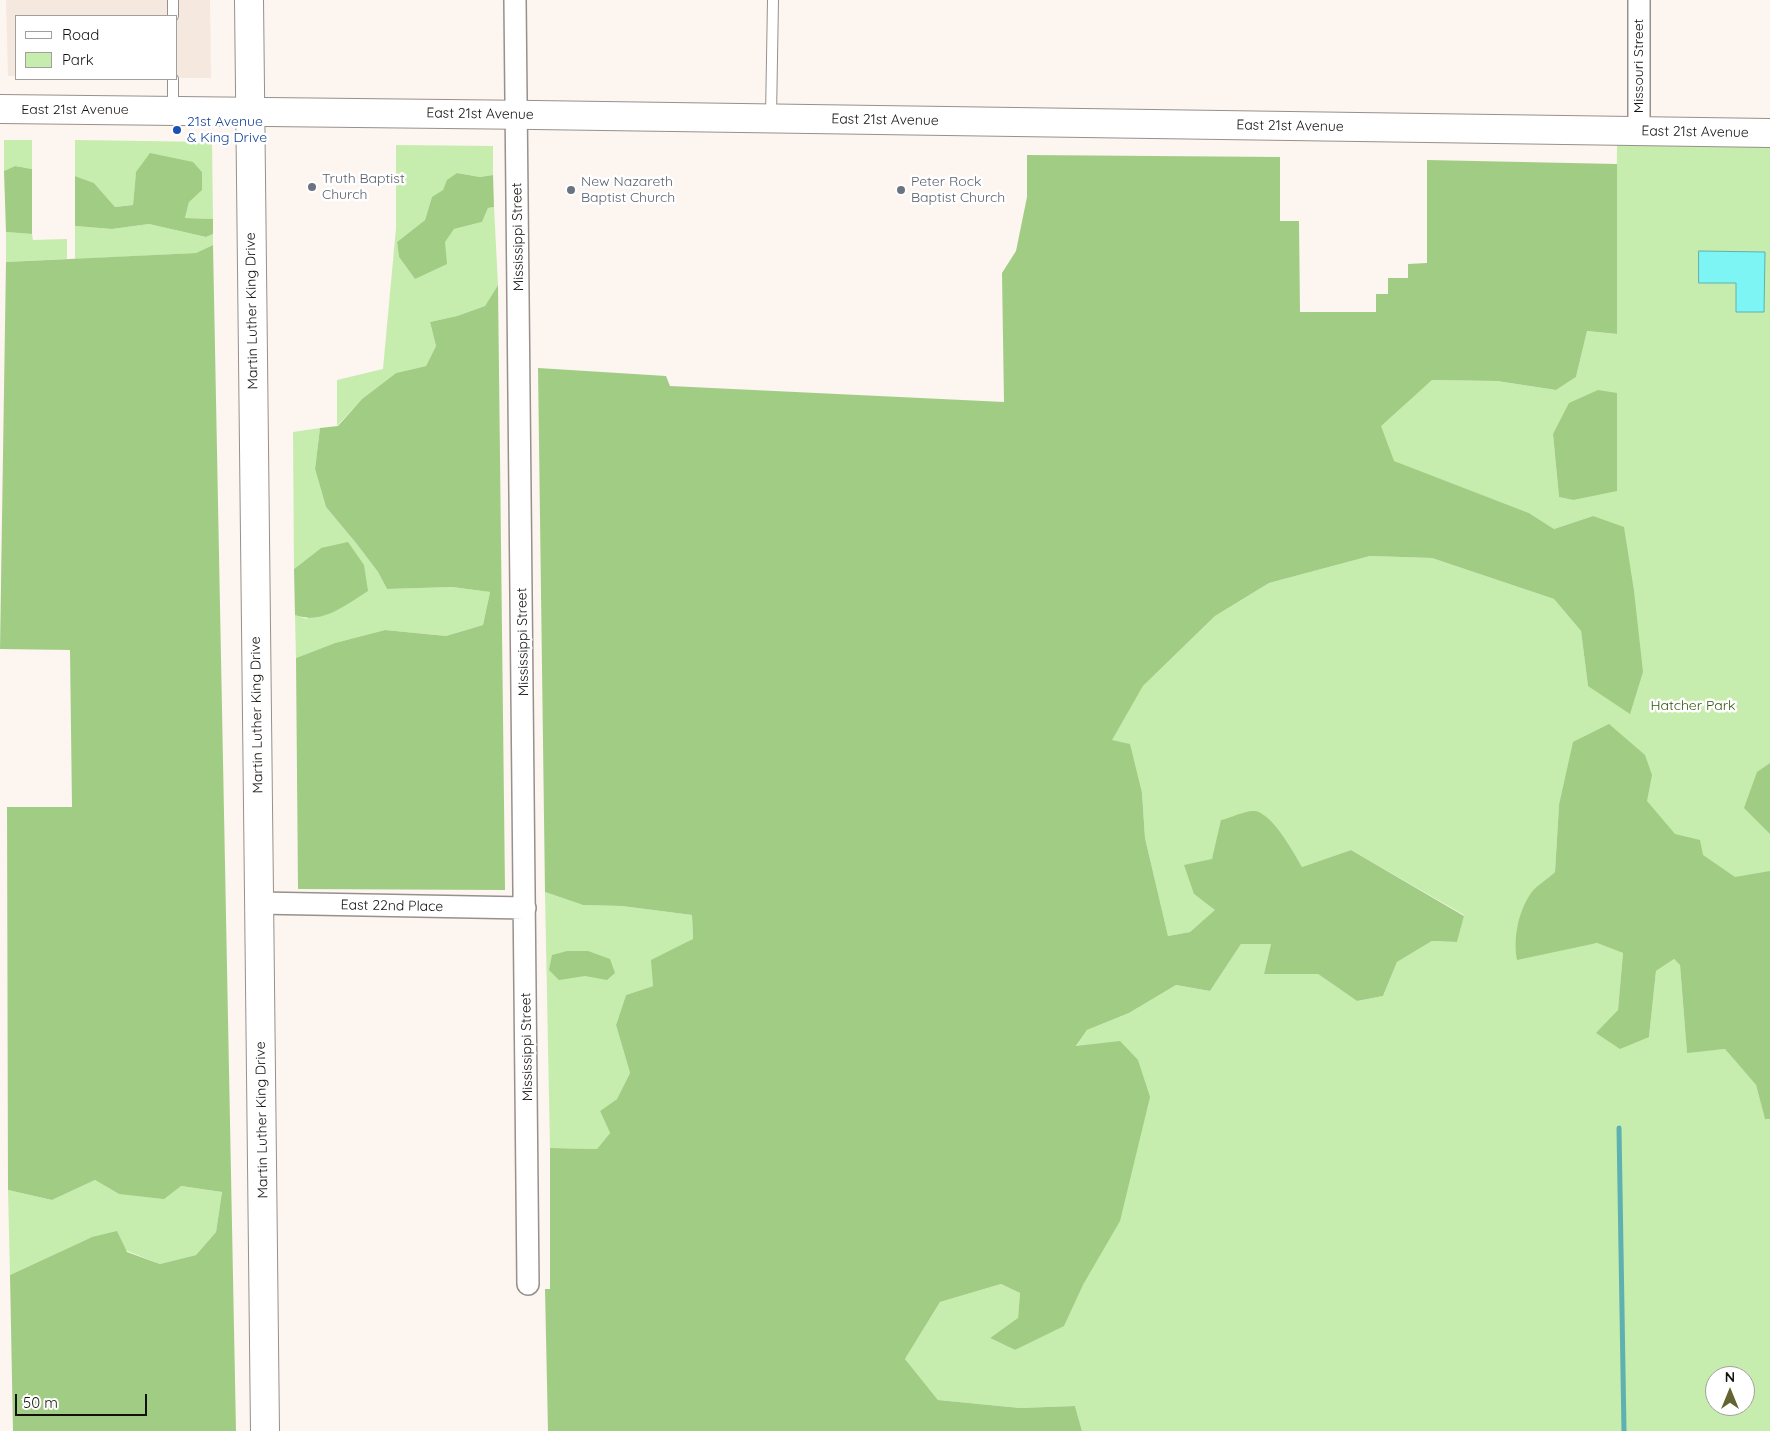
<!DOCTYPE html>
<style>
body{margin:0}
#map{position:relative;width:1770px;height:1431px;overflow:hidden;background:#fcf5f0;font-family:Quicksand,sans-serif}
canvas{display:block}
.legend{position:absolute;left:15px;top:15px;width:162px;height:65px;box-sizing:border-box;background:#fff;border:1px solid #a1a09f;margin:0;padding:6px 9px;list-style:none;font-size:15px;color:#13110f}
.legend li{display:flex;align-items:center;gap:10px;height:25px}
.legend b{width:25px;border:1px solid #a1a09f}
.north{position:absolute;left:1705px;top:1366px;width:50px;height:50px;box-sizing:border-box;background:#fff;border:1px solid #a1a09f;border-radius:50%;rotate:0deg;font-size:14px;font-weight:700;line-height:20px;text-align:center;color:#13110f}
.north::after{content:'';display:block;margin:auto;width:18px;height:22px;background:#636431;clip-path:polygon(50% 0,100% 100%,50% 72%,0 100%)}
.scale{position:absolute;left:15px;top:1394px;width:132px;height:22px;box-sizing:border-box;border:2px solid #13110f;border-top:0;padding-left:6px;font-size:15px;line-height:18px;white-space:nowrap;color:#13110f;-webkit-text-stroke:4px #fff;paint-order:stroke}
</style>
<div id="map">
<canvas width="1770" height="1431"></canvas>
<ul class="legend">
<li><b style="height:6px;background:#fff"></b>Road</li>
<li><b style="height:14px;background:#c6edad"></b>Park</li>
</ul>
<div class="north">N</div>
<div class="scale">50 m</div>
</div>
<script>
const ctx = document.querySelector('canvas').getContext('2d');
ctx.lineJoin = 'round';
function fillPath(path, color) {
  ctx.fillStyle = color;
  ctx.fill(path, 'evenodd');
}
function stroke(path, color, width, dash) {
  ctx.strokeStyle = color;
  ctx.lineWidth = width;
  ctx.lineCap = dash ? 'butt' : 'round';
  ctx.setLineDash(dash || []);
  ctx.stroke(path);
}
function label(font, color, halo, rows, align = 'center') {
  ctx.font = font + ' Quicksand,sans-serif';
  ctx.lineWidth = 5;
  ctx.setLineDash([]);
  ctx.textBaseline = 'middle';
  ctx.strokeStyle = halo;
  ctx.fillStyle = color;
  for (const [text, x, y, turn = 0] of rows) {
    ctx.save();
    ctx.translate(x, y);
    ctx.rotate((+turn || 0) * Math.PI / 180);
    ctx.textAlign = isNaN(turn) ? turn : align;
    if (halo) ctx.strokeText(text, 0, 0);
    ctx.fillText(text, 0, 0);
    ctx.restore();
  }
}
fillPath(new Path2D(`
 M 6,0 L 210,0 L 211,78 L 176,78 L 176,16 L 16,16 L 16,76 L 8,76 Z`), '#f5e8de');
fillPath(new Path2D(`
 M 4,140 L 32,140 L 32,169 L 15,166 L 4,171 Z
 M 75,140 L 212,142 L 213,219 L 185,218 L 189,202 L 202,172 L 193,163 L 136,173 L 133,205 L 115,207 L 94,183 L 75,176 Z
 M 1617,143 L 1770,146 L 1770,925 L 1559,805 L 1555,872 L 1532,892 L 1559,949 L 1597,943 L 1623,953 L 1618,1011 L 1649,1037 L 1656,971 L 1674,959 L 1680,965 L 1687,1052 L 1725,1049 L 1756,1085 L 1765,1118 L 1770,1119 L 1770,1431 L 1082,1431 L 1075,1406 L 1020,1408 L 938,1400 L 905,1359 L 940,1302 L 1001,1284 L 1020,1293 L 1018,1319 L 990,1338 L 1015,1350 L 1064,1325 L 1084,1283 L 1076,1047 L 1087,1030 L 1129,1013 L 1176,985 L 1210,991 L 1241,944 L 1271,944 L 1264,974 L 1318,974 L 1357,1001 L 1383,996 L 1397,962 L 1432,941 L 1457,942 L 1464,915 L 1351,850 L 1302,867 L 1285,839 L 1263,814 L 1212,859 L 1194,894 L 1216,910 L 1190,932 L 1168,936 L 1145,838 L 1142,793 L 1111,740 L 1143,686 L 1215,616 L 1269,583 L 1370,556 L 1432,558 L 1554,599 L 1581,631 L 1588,686 L 1593,516 L 1554,529 L 1529,513 L 1393,461 L 1380,425 L 1432,380 L 1497,381 L 1556,390 L 1576,377 L 1587,331 L 1616,334 ZM 1553,434 L 1573,500 L 1559,497 ZM 1715,1376 L 1745,1376 L 1745,1406 L 1715,1406 Z
 M 396,145 L 493,146 L 493,175 L 480,177 L 457,173 L 443,190 L 432,198 L 425,220 L 397,242 L 399,257 L 415,279 L 454,229 L 482,222 L 488,208 L 494,207 L 498,285 L 485,306 L 457,316 L 430,322 L 436,346 L 426,366 L 396,373 L 362,399 L 337,426 L 337,380 L 383,369 L 396,228 Z
 M 149,224 L 206,237 L 213,234 L 213,245 L 196,253 L 75,259 L 75,226 L 112,229 Z
 M 6,232 L 32,234 L 33,240 L 67,239 L 67,259 L 6,262 Z
 M 320,428 L 315,469 L 326,507 L 356,543 L 378,572 L 387,589 L 452,587 L 490,592 L 483,625 L 446,636 L 385,630 L 335,643 L 296,658 L 295,615 L 307,619 L 321,548 L 294,569 L 293,432 Z
 M 545,892 L 583,905 L 622,906 L 692,915 L 693,940 L 652,960 L 653,986 L 626,995 L 616,1025 L 630,1073 L 617,1099 L 600,1111 L 610,1133 L 597,1149 L 550,1148 Z
 M 95,1180 L 119,1194 L 181,1186 L 222,1192 L 216,1232 L 196,1255 L 160,1264 L 92,1237 L 10,1275 L 8,1190 L 52,1200 Z`), '#c6edad');
fillPath(new Path2D(`
 M 150,153 L 193,162 L 202,172 L 202,190 L 189,202 L 185,218 L 213,219 L 213,234 L 206,237 L 149,224 L 112,229 L 75,226 L 75,176 L 94,183 L 115,207 L 133,205 L 136,172 Z
 M 1027,155 L 1280,157 L 1280,221 L 1299,221 L 1300,312 L 1376,312 L 1376,294 L 1388,294 L 1388,278 L 1408,278 L 1408,264 L 1427,263 L 1427,160 L 1617,164 L 1617,334 L 1587,331 L 1576,377 L 1556,390 L 1497,381 L 1432,380 L 1381,426 L 1394,461 L 1529,513 L 1554,529 L 1593,516 L 1624,527 L 1634,591 L 1643,672 L 1630,714 L 1588,686 L 1581,631 L 1554,599 L 1432,558 L 1370,556 L 1269,583 L 1215,616 L 1143,686 L 1112,740 L 1130,744 L 1142,793 L 1145,838 L 1168,936 L 1190,932 L 1215,910 L 1194,894 L 1184,865 L 1212,859 L 1221,820 C 1231,818 1245,810 1255,811 C 1272,813 1294,853 1302,867 L 1351,850 L 1464,916 L 1457,942 L 1432,941 L 1397,962 L 1383,996 L 1357,1001 L 1318,974 L 1264,974 L 1271,944 L 1241,944 L 1210,991 L 1176,985 L 1129,1013 L 1087,1030 L 1076,1046 L 1120,1041 L 1138,1060 L 1150,1097 L 1120,1221 L 1084,1283 L 1064,1326 L 1015,1350 L 990,1338 L 1018,1318 L 1020,1293 L 1001,1284 L 940,1302 L 905,1359 L 938,1400 L 1020,1408 L 1075,1406 L 1082,1431 L 548,1431 L 545,1289 L 550,1289 L 550,1148 L 597,1149 L 610,1133 L 600,1111 L 617,1099 L 630,1073 L 616,1025 L 626,995 L 653,986 L 651,960 L 693,939 L 692,915 L 622,906 L 583,905 L 545,892 L 538,368 L 666,376 L 670,386 L 1004,402 L 1002,273 L 1016,251 L 1027,197 Z
 M 15,166 L 32,169 L 32,234 L 6,232 L 4,171 Z
 M 457,173 L 480,177 L 493,175 L 494,207 L 488,208 L 482,222 L 454,229 L 445,242 L 447,264 L 415,279 L 399,257 L 397,242 L 425,220 L 432,197 L 443,190 L 447,180 Z
 M 213,245 L 236,1431 L 13,1431 L 10,1275 L 92,1237 L 117,1231 L 127,1252 L 160,1264 L 196,1255 L 216,1232 L 222,1192 L 181,1186 L 164,1199 L 119,1194 L 95,1180 L 52,1200 L 8,1190 L 7,807 L 72,807 L 70,650 L 0,649 L 6,262 L 196,253 Z
 M 498,285 L 505,890 L 298,889 L 296,658 L 335,643 L 385,630 L 446,636 L 483,625 L 490,592 L 452,587 L 387,589 L 378,572 L 356,543 L 326,507 L 315,469 L 320,428 L 338,426 L 362,399 L 396,373 L 426,366 L 436,346 L 430,322 L 457,316 L 485,306 Z
 M 1598,390 L 1617,393 L 1617,491 L 1573,500 L 1559,497 L 1553,434 L 1569,403 Z
 M 348,542 L 364,565 L 368,591 C 345,605 323,625 295,615 L 294,569 L 321,548 Z
 M 1609,724 L 1645,755 L 1652,775 L 1647,801 L 1675,834 L 1700,840 L 1703,855 L 1735,877 L 1770,871 L 1770,1119 L 1765,1119 L 1756,1085 L 1725,1049 L 1687,1053 L 1680,965 L 1674,959 L 1656,971 L 1649,1037 L 1620,1049 L 1596,1033 L 1618,1010 L 1623,953 L 1597,943 L 1517,960 C 1513,939 1518,912 1531,893 C 1537,885 1548,879 1555,872 L 1559,805 L 1573,742 Z
 M 1770,763 L 1770,834 L 1744,808 L 1757,772 Z
 M 567,951 L 588,951 L 610,959 L 615,973 L 607,980 L 585,976 L 559,980 L 549,970 L 552,955 Z`), '#a1cc84');
const water = new Path2D(`
 M 1699,251 L 1765,252 L 1764,312 L 1736,312 L 1736,283 L 1699,283 Z`);
fillPath(water, '#7ef5f5');
stroke(water, '#5eb1b0', 1);
stroke(new Path2D(`
 M 1619,1128 L 1624,1431`), '#5eb1b0', 5);
const lane = new Path2D(`
 M 173,0 L 173,16
 M 173,79 L 173,110
 M 771,117 L 773,0`);
const street = new Path2D(`
 M 515,0 L 528,1284
 M 1639,0 L 1639,131
 M 259,903 L 525,908`);
const secondary = new Path2D(`
 M 249,0 L 265,1431
 M 0,109 L 535,115 L 1770,133`);
stroke(lane, '#97908c', 12);
stroke(street, '#97908c', 24);
stroke(secondary, '#97908c', 30);
stroke(lane, '#fff', 10);
stroke(street, '#fff', 21);
stroke(secondary, '#fff', 28);
for (const [x, y, r, color] of [
 [177,130,5,"#1a4fb4"],
 [312,187,5,"#6b7280"],
 [571,190,5,"#6b7280"],
 [901,190,5,"#6b7280"]
]) {
  const dot = new Path2D();
  dot.arc(x, y, r, 0, 2 * Math.PI);
  ctx.fillStyle = color;
  ctx.fill(dot);
  stroke(dot, '#fff', 2);
}
label('14px', '#13110f', '#fff', [
 ["Missouri Street",1639,66,-90],
 ["East 21st Avenue",75,110],
 ["East 21st Avenue",480,114,1],
 ["East 21st Avenue",885,120,1],
 ["East 21st Avenue",1290,126,1],
 ["East 21st Avenue",1695,132,1],
 ["Mississippi Street",518,237,-91],
 ["Martin Luther King Drive",252,311,-91],
 ["Mississippi Street",523,642,-91],
 ["Martin Luther King Drive",257,715,-91],
 ["East 22nd Place",392,906,1],
 ["Mississippi Street",527,1047,-91],
 ["Martin Luther King Drive",262,1120,-91]
]);
label('14px', '#164399', '#fff', [
 ["21st Avenue",187,122],
 ["& King Drive",187,138]
], 'left');
label('14px', '#5b616d', '#fff', [
 ["Truth Baptist",322,179],
 ["Church",322,195],
 ["New Nazareth",581,182],
 ["Baptist Church",581,198],
 ["Peter Rock",911,182],
 ["Baptist Church",911,198]
], 'left');
label('14px', '#32580c', '#fff', [
 ["Hatcher Park",1693,706]
]);
</script>
